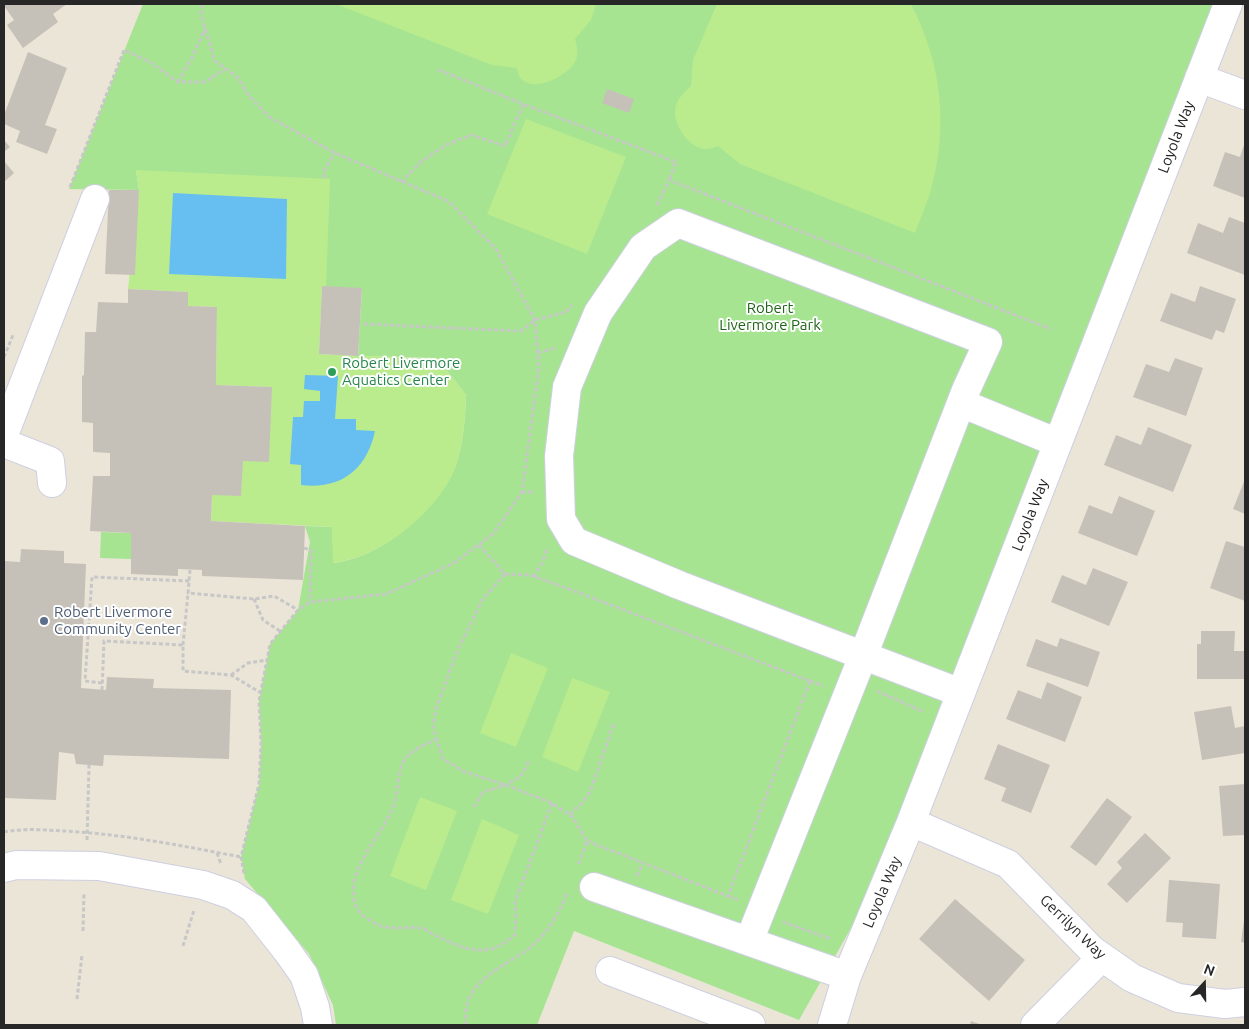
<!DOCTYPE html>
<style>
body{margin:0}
#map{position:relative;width:1249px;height:1029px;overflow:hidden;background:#ebe5d8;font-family:Ubuntu,sans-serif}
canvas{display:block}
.frame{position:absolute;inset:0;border:5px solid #272727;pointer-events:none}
.north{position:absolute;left:1179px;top:959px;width:50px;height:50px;-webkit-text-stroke:4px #fff;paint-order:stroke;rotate:21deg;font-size:14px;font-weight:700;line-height:20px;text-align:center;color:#272727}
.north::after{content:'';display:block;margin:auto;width:18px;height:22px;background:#272727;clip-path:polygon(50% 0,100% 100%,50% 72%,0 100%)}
</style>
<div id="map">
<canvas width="1249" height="1029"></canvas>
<div class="frame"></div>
<div class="north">N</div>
</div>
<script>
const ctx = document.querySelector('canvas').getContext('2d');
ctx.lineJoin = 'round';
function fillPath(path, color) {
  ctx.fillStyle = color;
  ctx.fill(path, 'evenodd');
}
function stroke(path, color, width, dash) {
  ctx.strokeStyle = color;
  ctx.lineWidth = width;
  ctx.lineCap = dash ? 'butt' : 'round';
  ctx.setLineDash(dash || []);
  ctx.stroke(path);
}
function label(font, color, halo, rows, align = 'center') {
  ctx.font = font + ' Ubuntu,sans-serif';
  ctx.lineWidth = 4;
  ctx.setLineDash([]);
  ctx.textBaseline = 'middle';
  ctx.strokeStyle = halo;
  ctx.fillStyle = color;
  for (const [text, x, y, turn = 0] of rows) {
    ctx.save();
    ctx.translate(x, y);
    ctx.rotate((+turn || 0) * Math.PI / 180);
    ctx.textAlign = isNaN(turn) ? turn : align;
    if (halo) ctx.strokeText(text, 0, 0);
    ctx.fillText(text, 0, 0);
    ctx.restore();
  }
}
fillPath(new Path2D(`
 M 143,4 L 1228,4 L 911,822 L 799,1020 L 574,931 L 537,1025 L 336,1025 L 333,1005 L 309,954 L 245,879 L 241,857 L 259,784 L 261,745 L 259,701 L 270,644 L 298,610 L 310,542 L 305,526 L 332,527 L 334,563 C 379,557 426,519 449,480 C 463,456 465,423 466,395 L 437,358 L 358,356 L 362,289 L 326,287 L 136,170 L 139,190 L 69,189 Z
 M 101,532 L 131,533 L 131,559 L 100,558 Z`), '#a6e492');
fillPath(new Path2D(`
 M 336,4 L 596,4 L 591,20 L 575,39 C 577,46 579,55 575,62 C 567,75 539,91 524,81 C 519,78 518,73 517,68 L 492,65 Z
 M 717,4 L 911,4 C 942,64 949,128 930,193 C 926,206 920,219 915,233 L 740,164 L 718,146 C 714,147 710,149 706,149 C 690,149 675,127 675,112 C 675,101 683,93 691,86 L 693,60 Z
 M 526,119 L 626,157 L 587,254 L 487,214 Z
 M 136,170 L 330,179 L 326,286 L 322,287 L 319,354 L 416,358 L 437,358 L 466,395 C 465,423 463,456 449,481 C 426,520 379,557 333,563 L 332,527 L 211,521 L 212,495 L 243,461 L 271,387 L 216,385 L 217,307 L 188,306 L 188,292 L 128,289 L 139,190 Z
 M 511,653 L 548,668 L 516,747 L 480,733 Z
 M 572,678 L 610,692 L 578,772 L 542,757 Z
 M 420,797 L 457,811 L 426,890 L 390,876 Z
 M 482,819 L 519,835 L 488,914 L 451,900 Z`), '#baec8d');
fillPath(new Path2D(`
 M 173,193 L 287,199 L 286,279 L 169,274 Z
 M 305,375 L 338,376 L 335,419 L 356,419 L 356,430 L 375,431 C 367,469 341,490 301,485 L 301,465 L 290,464 L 293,417 L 303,417 L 304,401 L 320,401 L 320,391 L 304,389 Z`), '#67bef1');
fillPath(new Path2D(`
 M 4,4 L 67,4 L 53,14 L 58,22 L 23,48 L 7,25 L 14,20 L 4,6 Z
 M 28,52 L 67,68 L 45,125 L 57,129 L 47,154 L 16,142 L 20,131 L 4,124 L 4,115 Z
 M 607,89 L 634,99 L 629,113 L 602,103 Z
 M 4,140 L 10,147 L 4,152 Z
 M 1245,142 L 1245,198 L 1213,186 L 1225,152 L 1240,157 Z
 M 4,161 L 14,173 L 4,182 Z
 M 109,190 L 139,190 L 135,275 L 105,274 Z
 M 1229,217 L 1245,223 L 1245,275 L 1187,253 L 1198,223 L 1223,233 Z
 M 322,286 L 362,288 L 358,356 L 319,354 Z
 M 1200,286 L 1236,299 L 1224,333 L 1216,330 L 1212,340 L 1160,321 L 1171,293 L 1195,302 Z
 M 128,289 L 188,292 L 188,306 L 217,307 L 216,385 L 272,387 L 269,462 L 243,461 L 241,496 L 212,495 L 211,521 L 305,526 L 303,580 L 202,576 L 202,570 L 178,569 L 178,576 L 131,574 L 131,533 L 90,531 L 93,476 L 110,476 L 110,453 L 93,452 L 93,423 L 82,422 L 82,376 L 84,375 L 85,332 L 96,332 L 98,302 L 128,303 Z
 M 1175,358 L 1203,368 L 1186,416 L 1133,397 L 1146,364 L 1169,372 Z
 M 1148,427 L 1192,445 L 1173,492 L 1104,465 L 1116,435 L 1141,445 Z
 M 1245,479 L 1245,514 L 1233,509 Z
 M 1119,496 L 1155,511 L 1137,556 L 1078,533 L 1089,505 L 1112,514 Z
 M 1226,541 L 1245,547 L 1245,601 L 1210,588 Z
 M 21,549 L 64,551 L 64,563 L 86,564 L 81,688 L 106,690 L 107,677 L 154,679 L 153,688 L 231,690 L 229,759 L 104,755 L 103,766 L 89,765 L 76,764 L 74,754 L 59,752 L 56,800 L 4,798 L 4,561 L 20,562 Z
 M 1093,568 L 1128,582 L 1109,626 L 1051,602 L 1062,575 L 1086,585 Z
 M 1201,631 L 1235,631 L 1234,651 L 1245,651 L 1245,679 L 1197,679 L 1197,644 L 1201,644 Z
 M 1060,638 L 1100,652 L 1088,687 L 1026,666 L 1036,639 L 1057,647 Z
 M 1047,682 L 1082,697 L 1065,742 L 1006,719 L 1018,690 L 1041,699 Z
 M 1231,706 L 1235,728 L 1245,726 L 1245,753 L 1202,760 L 1194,712 Z
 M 998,744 L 1050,765 L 1031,813 L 1001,801 L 1006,788 L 984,779 Z
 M 1245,784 L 1245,835 L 1223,836 L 1219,786 Z
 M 1107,798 L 1132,817 L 1096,866 L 1070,847 Z
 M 1145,833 L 1171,858 L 1127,903 L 1107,884 L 1122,868 L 1117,862 Z
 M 1169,880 L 1220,884 L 1216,939 L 1182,937 L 1183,923 L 1166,922 Z
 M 955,899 L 1025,960 L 989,1001 L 919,939 Z
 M 1244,920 L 1245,920 L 1245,943 L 1241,942 Z
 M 971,1021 L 982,1025 L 970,1025 Z`), '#c6c1b8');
const minor = new Path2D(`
 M 1199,78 L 1245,95
 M 961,403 L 1058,443
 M 4,435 L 95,199
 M 4,443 L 50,461 L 52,483
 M 911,822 L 1008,864 L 1092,950 L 1132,978 L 1178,998 L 1225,1004 L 1245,1002
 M 4,868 L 16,865 L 99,866 L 203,885 L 232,895 L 254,909 L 287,951 L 304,975 L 315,1007 L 318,1025
 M 594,887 L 847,976
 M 749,941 L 863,656 L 966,390 L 988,342 L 678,223 L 643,247 L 598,313 L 567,387 L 559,456 L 561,519 L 574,541 L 679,585 L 961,693
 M 610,971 L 751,1025
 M 832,1025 L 847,976 L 911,822 L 1228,4
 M 1035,1025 L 1102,957`);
stroke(minor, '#cecfe1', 30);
stroke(new Path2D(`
 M 202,4 L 201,14 L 215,61 L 237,77 L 250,97 L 269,117 L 335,153 L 448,201 L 496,249 L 535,320 L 539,367 L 522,492 L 493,534 L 454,563 L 386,594 L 310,602 L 298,610 L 270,644 L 259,701 L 261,745 L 259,784 L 241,857 L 244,874
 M 439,70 L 523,104
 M 178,82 L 193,56 L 205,28
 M 324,178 L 325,169 L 335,153
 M 401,182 L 422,161 L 446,145 L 471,135 L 505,146 L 523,104 L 676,162 L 669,180
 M 70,187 L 124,50 L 150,62 L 178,82 L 205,82 L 225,69
 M 657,205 L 669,180 L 1051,329
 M 364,324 L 521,331 L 535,320 L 566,312 L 572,305
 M 538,353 L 555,348
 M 4,357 L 13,335
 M 522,492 L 535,492
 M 479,545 L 505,574 L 483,599 L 458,649 L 436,709 L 433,727 L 443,759 L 465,772 L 506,785 L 552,803 L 573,817 L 587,841 L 578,866
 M 304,548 L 311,550 L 310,602
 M 190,570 L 188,593 L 254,599 L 274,596 L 298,610
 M 505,574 L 530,575 L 569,589 L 810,681 L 728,896 L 587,841
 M 534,577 L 545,556 L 547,547
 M 254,599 L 263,620 L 280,631
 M 183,645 L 188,593
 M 231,675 L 248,663 L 267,660
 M 810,681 L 824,686
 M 102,683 L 85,681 L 92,577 L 189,581
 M 102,690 L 104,641 L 183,645 L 183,671 L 231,675 L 261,693
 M 877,691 L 924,712
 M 437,739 C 426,744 413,749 405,759 C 397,770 399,793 393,807 C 382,837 339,876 358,910 C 361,915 371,921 376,924 C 389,931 407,926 421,928 C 426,929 430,933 435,935 C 449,942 465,950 481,950 C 497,950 503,944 515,935 L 516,914 L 515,902 L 552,803
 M 474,807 L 483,792 L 506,785 L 521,776 L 529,761
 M 570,814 L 582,803 L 590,792 L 614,723
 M 4,832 C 24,828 44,830 64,831 C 124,834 183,846 241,857
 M 87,840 L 89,765
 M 217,853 L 221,864
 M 637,876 L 643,863
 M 728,896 L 739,900
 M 783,922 L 831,939
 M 83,931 L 84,892
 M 183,946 L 194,910
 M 77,999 L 82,955
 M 466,1025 C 460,978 507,968 534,944 C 550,930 559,912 568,892`), '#c7c7c7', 3, [4, 2.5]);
stroke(minor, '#fff', 28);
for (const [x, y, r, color] of [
 [332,372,5,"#2e9e5b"],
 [44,621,5,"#5c6f8a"]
]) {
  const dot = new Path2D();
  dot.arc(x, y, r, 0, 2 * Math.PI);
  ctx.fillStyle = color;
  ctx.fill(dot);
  stroke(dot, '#fff', 2);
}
label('15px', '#272727', '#fff', [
 ["Loyola Way",1176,137,-69],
 ["Loyola Way",1030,515,-69],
 ["Loyola Way",882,892,-67],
 ["Gerrilyn Way",1073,927,44]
]);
label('15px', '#1f6517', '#fff', [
 ["Robert",770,308],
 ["Livermore Park",770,325]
]);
label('15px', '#27864d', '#fff', [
 ["Robert Livermore",342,363],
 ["Aquatics Center",342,380]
], 'left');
label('15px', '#4e5e75', '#fff', [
 ["Robert Livermore",54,612],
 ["Community Center",54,629]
], 'left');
</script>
